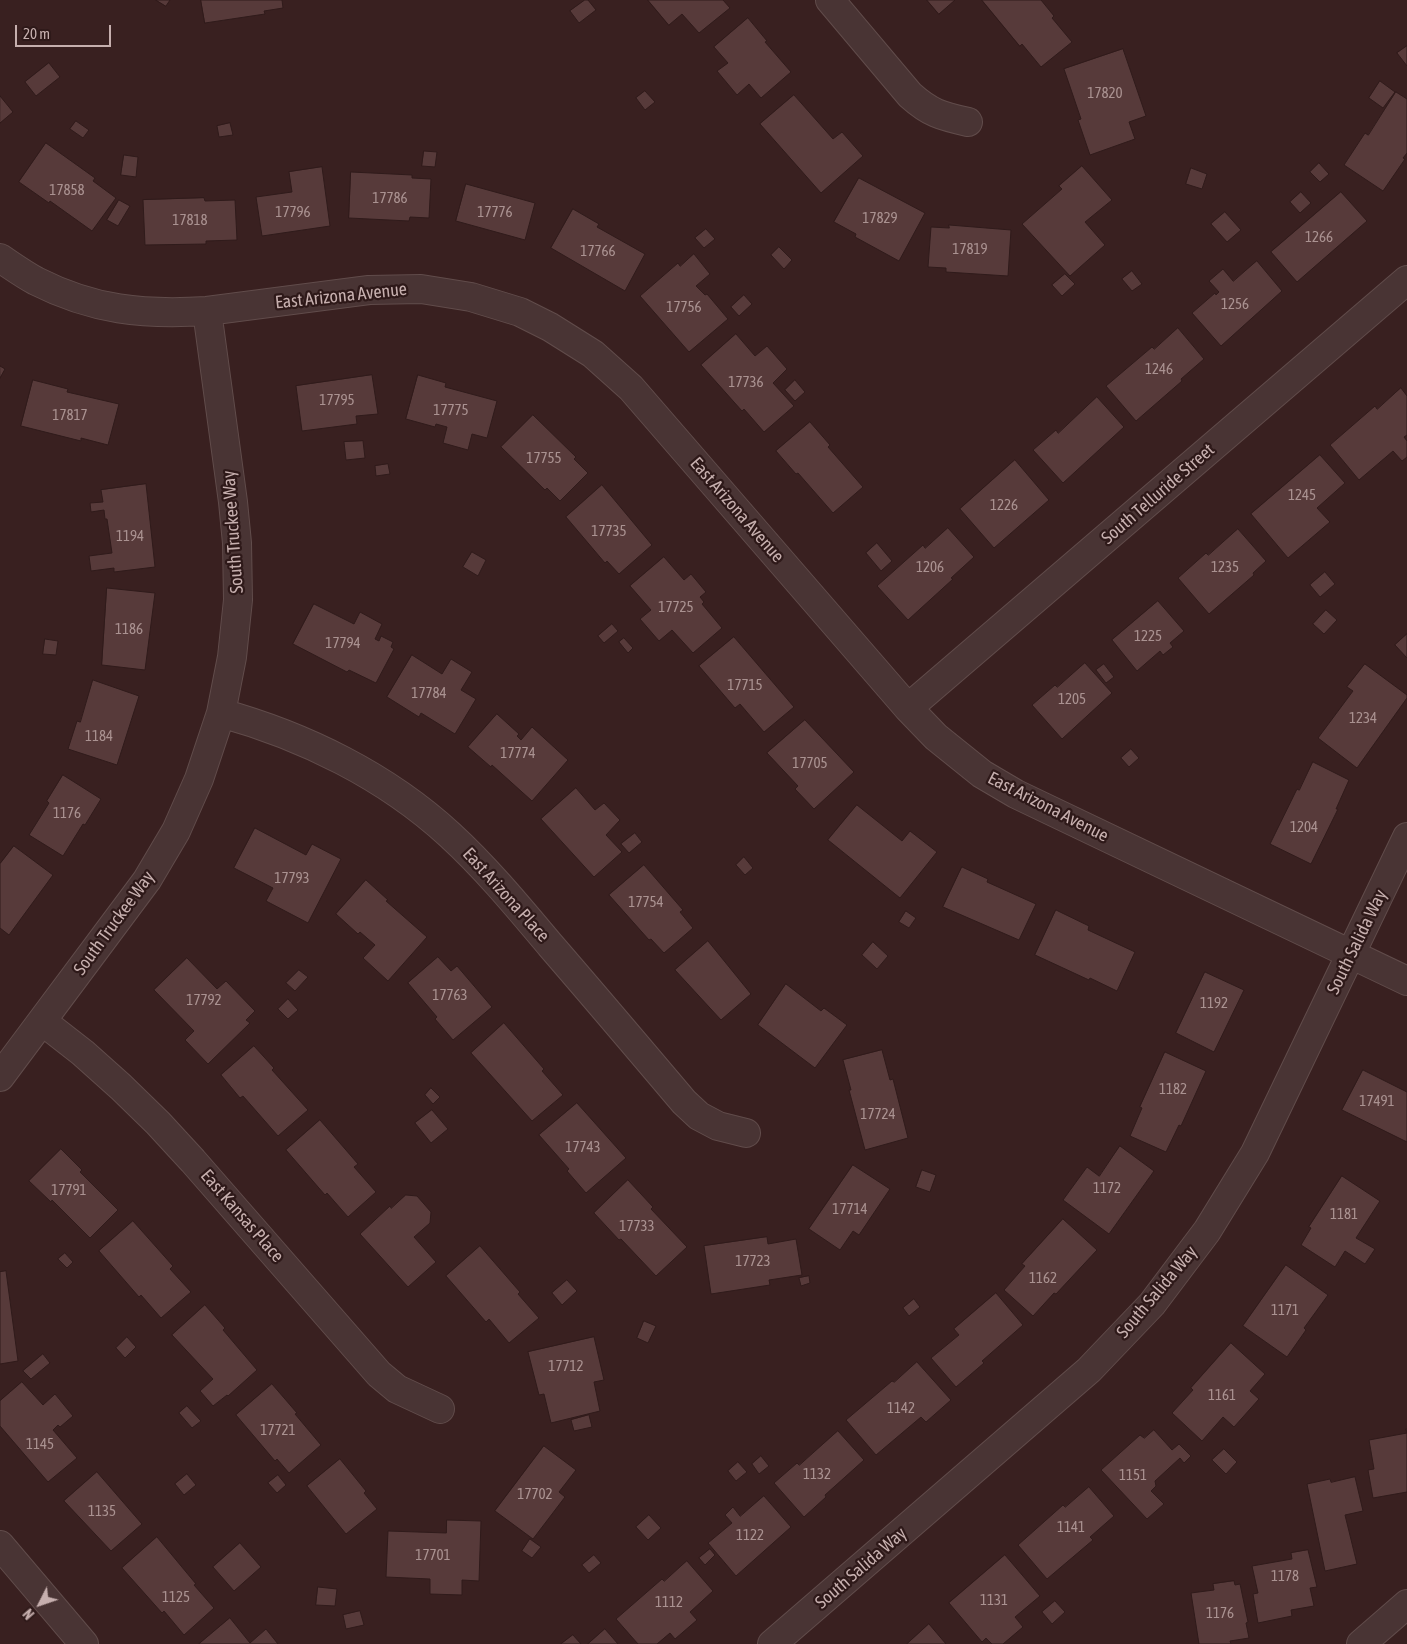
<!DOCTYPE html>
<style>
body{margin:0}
#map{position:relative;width:1407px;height:1644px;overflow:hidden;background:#392020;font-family:"Asap Condensed",sans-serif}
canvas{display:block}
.north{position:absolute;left:15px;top:1579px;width:50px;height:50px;-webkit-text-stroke:4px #2e1919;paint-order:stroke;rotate:229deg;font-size:14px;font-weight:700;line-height:20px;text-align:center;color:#c6afae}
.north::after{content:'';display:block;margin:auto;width:18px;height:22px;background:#c6afae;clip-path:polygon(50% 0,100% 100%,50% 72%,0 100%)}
.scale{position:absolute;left:15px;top:25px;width:96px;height:22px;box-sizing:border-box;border:2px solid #c6afae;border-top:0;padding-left:6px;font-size:15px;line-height:18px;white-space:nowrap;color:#c6afae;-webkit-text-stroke:4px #2e1919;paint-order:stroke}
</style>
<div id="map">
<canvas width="1407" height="1644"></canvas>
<div class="north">N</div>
<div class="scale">20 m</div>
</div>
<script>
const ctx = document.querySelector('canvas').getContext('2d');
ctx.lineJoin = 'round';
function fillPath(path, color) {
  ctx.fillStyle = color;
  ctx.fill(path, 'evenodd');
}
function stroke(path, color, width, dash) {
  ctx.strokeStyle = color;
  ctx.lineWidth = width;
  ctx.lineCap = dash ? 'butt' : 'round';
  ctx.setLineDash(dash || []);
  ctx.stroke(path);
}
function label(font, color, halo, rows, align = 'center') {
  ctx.font = font + ' "Asap Condensed",sans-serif';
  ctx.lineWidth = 4.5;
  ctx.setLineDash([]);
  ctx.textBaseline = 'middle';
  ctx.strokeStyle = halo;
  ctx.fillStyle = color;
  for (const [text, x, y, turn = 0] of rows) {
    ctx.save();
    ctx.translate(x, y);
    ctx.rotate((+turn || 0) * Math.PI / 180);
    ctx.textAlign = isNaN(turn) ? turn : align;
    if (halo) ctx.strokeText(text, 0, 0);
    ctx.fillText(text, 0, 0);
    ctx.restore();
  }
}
const building = new Path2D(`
 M 156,0 L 170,0 L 166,6 Z
 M 201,0 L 282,0 L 283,8 L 264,11 L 265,14 L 205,23 Z
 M 585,0 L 588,0 L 596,10 L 579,23 L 570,11 Z
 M 648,0 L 723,0 L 730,8 L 699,33 L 682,14 L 669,25 Z
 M 927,0 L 955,0 L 939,14 Z
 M 982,0 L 1041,0 L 1054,16 L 1052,18 L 1072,42 L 1041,67 L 1022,44 L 1020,46 Z
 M 748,18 L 767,41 L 765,42 L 791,72 L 761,98 L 749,84 L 737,95 L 717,71 L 728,63 L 714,47 Z
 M 1407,46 L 1407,66 L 1397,53 Z
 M 1123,49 L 1146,116 L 1129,122 L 1135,139 L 1090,155 L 1078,120 L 1081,119 L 1064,69 Z
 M 49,63 L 60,77 L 36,96 L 25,82 Z
 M 1380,81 L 1395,92 L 1383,108 L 1369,98 Z
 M 645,91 L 655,102 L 645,110 L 636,98 Z
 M 1396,92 L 1407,99 L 1407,153 L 1403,158 L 1405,159 L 1383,191 L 1344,165 L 1365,133 L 1368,135 Z
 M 794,95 L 833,139 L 842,132 L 863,156 L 821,193 L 760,124 Z
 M 0,96 L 13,112 L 0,123 Z
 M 76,121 L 89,130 L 83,138 L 70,129 Z
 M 230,123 L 233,135 L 219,137 L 217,126 Z
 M 46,143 L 95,178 L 93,181 L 116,198 L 92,231 L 50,201 L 49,203 L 19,182 Z
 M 424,151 L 437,152 L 435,167 L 422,166 Z
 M 124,155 L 138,157 L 136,177 L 121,175 Z
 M 1319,163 L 1329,174 L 1320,182 L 1310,172 Z
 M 1082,166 L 1112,200 L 1085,222 L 1105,245 L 1070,276 L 1022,224 L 1062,189 L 1059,186 Z
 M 322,167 L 330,226 L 262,236 L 256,197 L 292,192 L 289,172 Z
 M 1191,168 L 1207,174 L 1202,189 L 1186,184 Z
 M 351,172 L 412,175 L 412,178 L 431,179 L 429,218 L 410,217 L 409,221 L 349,218 Z
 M 859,178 L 925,213 L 899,261 L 855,237 L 856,234 L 834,222 Z
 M 466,184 L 535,203 L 525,240 L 456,221 Z
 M 1301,192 L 1311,203 L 1300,213 L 1290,202 Z
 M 1341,192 L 1367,221 L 1297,282 L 1271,252 Z
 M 204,198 L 205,201 L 235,200 L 237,240 L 206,241 L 206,244 L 145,245 L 143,200 Z
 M 119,200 L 130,206 L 118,226 L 107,220 Z
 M 573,209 L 599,224 L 597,227 L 645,254 L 625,291 L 551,248 Z
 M 1225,212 L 1241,230 L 1227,242 L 1211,224 Z
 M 949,225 L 1011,230 L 1008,276 L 946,272 L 946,268 L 928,267 L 931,227 L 949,228 Z
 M 706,229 L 715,239 L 704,248 L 695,238 Z
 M 779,247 L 792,260 L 784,269 L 771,255 Z
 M 694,254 L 710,274 L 696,286 L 705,295 L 707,294 L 728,319 L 689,352 L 640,296 L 678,263 L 680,266 Z
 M 1257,261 L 1282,291 L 1221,346 L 1192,313 L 1215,293 L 1216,295 L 1219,292 L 1209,281 L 1223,269 L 1233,281 Z
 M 1132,271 L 1142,284 L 1132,291 L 1122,279 Z
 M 1065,274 L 1075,284 L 1062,296 L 1052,285 Z
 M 744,295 L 752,304 L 739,316 L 731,307 Z
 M 1178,328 L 1204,359 L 1181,379 L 1182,381 L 1136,421 L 1106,386 L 1152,347 L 1154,349 Z
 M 736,334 L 755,356 L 767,346 L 787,369 L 773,383 L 794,406 L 764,432 L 744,409 L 742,411 L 701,365 Z
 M 0,366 L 5,369 L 0,378 Z
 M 372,375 L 378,414 L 356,416 L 357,424 L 302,431 L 296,386 Z
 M 418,375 L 446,383 L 445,387 L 497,401 L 487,438 L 472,434 L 468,450 L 443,443 L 447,427 L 436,424 L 435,427 L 406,419 Z
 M 33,380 L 68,389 L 67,392 L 119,404 L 108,445 L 81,438 L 81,441 L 21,426 Z
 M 795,380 L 805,392 L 795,401 L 785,390 Z
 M 1401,388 L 1407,396 L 1407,435 L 1404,437 L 1407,441 L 1407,457 L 1402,461 L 1393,451 L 1359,480 L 1330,445 L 1375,406 L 1377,409 Z
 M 1097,397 L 1124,427 L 1063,483 L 1033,450 L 1056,430 L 1058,433 Z
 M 533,415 L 576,457 L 574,459 L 588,473 L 560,501 L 547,488 L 545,490 L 501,447 Z
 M 810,422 L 830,445 L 828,447 L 863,487 L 833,513 L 798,473 L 796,474 L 776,451 Z
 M 363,441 L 365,458 L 346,460 L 344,442 Z
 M 1320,455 L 1345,483 L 1317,508 L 1330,522 L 1288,558 L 1251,514 Z
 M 1015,460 L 1049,500 L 994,548 L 960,509 Z
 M 388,464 L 390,474 L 376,476 L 375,466 Z
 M 146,484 L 155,567 L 114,572 L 114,568 L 91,571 L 89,556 L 112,553 L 107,519 L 105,519 L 104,510 L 91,512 L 90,503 L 103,502 L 101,490 Z
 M 602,485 L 652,545 L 619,574 L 607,561 L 605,563 L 566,517 Z
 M 948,528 L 974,557 L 951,578 L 953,579 L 908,620 L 877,586 L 923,545 L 925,548 Z
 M 1238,529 L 1266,561 L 1253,573 L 1254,575 L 1209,614 L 1178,578 L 1206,553 L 1208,555 Z
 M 877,543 L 892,561 L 881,571 L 866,553 Z
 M 472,552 L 486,560 L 478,576 L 463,567 Z
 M 664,557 L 684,580 L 691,574 L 706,592 L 700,597 L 704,602 L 702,604 L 722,628 L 693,653 L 672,630 L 659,641 L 640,619 L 651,610 L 630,586 Z
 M 1325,572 L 1335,584 L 1320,597 L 1310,585 Z
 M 107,588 L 155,593 L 145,670 L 102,665 Z
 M 1158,601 L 1184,631 L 1170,643 L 1173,647 L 1163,655 L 1160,651 L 1137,671 L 1112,640 Z
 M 314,604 L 354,624 L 360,612 L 382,624 L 375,639 L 379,641 L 381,636 L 393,642 L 391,647 L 394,649 L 376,683 L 349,670 L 347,672 L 293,644 Z
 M 1326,610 L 1337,620 L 1324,634 L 1313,624 Z
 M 612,624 L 618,631 L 604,643 L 598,636 Z
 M 1407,634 L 1407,658 L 1395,645 Z
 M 734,637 L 794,707 L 764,732 L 740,704 L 735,708 L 699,666 Z
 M 624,638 L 633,648 L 628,653 L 619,642 Z
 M 45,639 L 58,641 L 56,655 L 43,654 Z
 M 412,655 L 442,674 L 451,659 L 472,672 L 461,690 L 476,699 L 455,734 L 421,713 L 419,717 L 387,697 Z
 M 1085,663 L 1112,693 L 1062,739 L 1032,705 L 1055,685 L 1057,687 Z
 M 1104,664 L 1114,677 L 1106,683 L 1096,670 Z
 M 1365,664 L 1407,695 L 1407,698 L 1357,768 L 1318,738 L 1353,691 L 1347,687 Z
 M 93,680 L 139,696 L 117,765 L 68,749 L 77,721 L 80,722 Z
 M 497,714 L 519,734 L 517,736 L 521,740 L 532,727 L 568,760 L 532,801 L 492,765 L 491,767 L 468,747 Z
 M 805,720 L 854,772 L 814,809 L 795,789 L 798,786 L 767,753 Z
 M 1131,749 L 1139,758 L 1129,767 L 1121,758 Z
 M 1313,762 L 1349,780 L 1336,809 L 1338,809 L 1311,864 L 1270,844 L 1297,789 L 1299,790 Z
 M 63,775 L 101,799 L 85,825 L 83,824 L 63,856 L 29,835 L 49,803 L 47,801 Z
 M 576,788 L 595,810 L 604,803 L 620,820 L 606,835 L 622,852 L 594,877 L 541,819 Z
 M 857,805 L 902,841 L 910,831 L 937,852 L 900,898 L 828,840 Z
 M 255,828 L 306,855 L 312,844 L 341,859 L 308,923 L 266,901 L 273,888 L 234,868 Z
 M 635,833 L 642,842 L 629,853 L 621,844 Z
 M 14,846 L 53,875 L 9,935 L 0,928 L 0,864 Z
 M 744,857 L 753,868 L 745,875 L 736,865 Z
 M 644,865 L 683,910 L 680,912 L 693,928 L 664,953 L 651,939 L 649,940 L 609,895 Z
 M 962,867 L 988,879 L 987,882 L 1036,904 L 1019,940 L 943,907 Z
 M 366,880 L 388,900 L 386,901 L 427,937 L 388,981 L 363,958 L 375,945 L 360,932 L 358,934 L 336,914 Z
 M 1056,910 L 1089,926 L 1088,930 L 1135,952 L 1117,991 L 1090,978 L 1089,980 L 1035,955 Z
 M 906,911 L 916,918 L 909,928 L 899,922 Z
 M 708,941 L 751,994 L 721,1020 L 675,970 Z
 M 873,942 L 888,956 L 877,969 L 862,955 Z
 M 438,957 L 451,971 L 457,966 L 492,1007 L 453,1040 L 435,1019 L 437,1017 L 408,983 Z
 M 187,958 L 217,989 L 226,981 L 255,1011 L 246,1020 L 250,1023 L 208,1064 L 185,1040 L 194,1031 L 154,990 Z
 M 299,970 L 308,977 L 295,991 L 286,983 Z
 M 1205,972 L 1244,990 L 1214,1052 L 1176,1033 Z
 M 786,984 L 821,1011 L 824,1008 L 847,1025 L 815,1068 L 758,1025 Z
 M 288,999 L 298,1010 L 288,1019 L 278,1009 Z
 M 504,1023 L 544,1069 L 542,1071 L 563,1095 L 532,1121 L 471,1053 Z
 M 254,1046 L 274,1068 L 272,1070 L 308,1110 L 278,1136 L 243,1096 L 240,1098 L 221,1075 Z
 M 882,1050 L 890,1080 L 893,1079 L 908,1138 L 865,1150 L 849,1090 L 851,1090 L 843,1060 Z
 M 1165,1052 L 1206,1071 L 1181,1126 L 1179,1125 L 1166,1152 L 1130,1136 L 1142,1108 L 1140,1107 Z
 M 1363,1070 L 1407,1092 L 1407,1142 L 1342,1110 Z
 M 431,1088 L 440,1097 L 433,1104 L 425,1095 Z
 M 577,1103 L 626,1158 L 586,1193 L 567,1171 L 569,1169 L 539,1135 Z
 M 432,1110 L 448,1129 L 431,1143 L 415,1123 Z
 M 320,1120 L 358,1164 L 354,1167 L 376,1192 L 348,1217 L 327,1193 L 325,1195 L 286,1150 Z
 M 1120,1146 L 1154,1171 L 1109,1234 L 1063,1200 L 1087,1167 L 1099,1176 Z
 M 61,1149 L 82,1170 L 80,1172 L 118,1210 L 90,1238 L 52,1200 L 51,1202 L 29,1181 Z
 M 853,1165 L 890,1189 L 859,1235 L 853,1231 L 840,1250 L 809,1229 Z
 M 922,1170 L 936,1175 L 930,1192 L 916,1187 Z
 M 1342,1176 L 1380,1201 L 1356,1238 L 1375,1249 L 1365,1264 L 1345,1251 L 1335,1267 L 1301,1245 L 1311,1228 L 1309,1227 Z
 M 628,1180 L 653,1207 L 651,1209 L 687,1247 L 656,1276 L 621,1239 L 619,1240 L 594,1213 Z
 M 406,1195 L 417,1196 L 431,1212 L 430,1223 L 414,1237 L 436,1262 L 408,1287 L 360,1234 L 390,1206 L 391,1208 Z
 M 1063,1219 L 1097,1250 L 1056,1294 L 1054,1293 L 1033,1316 L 1004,1290 L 1025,1266 L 1022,1264 Z
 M 133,1221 L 173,1266 L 170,1269 L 191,1292 L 161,1318 L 141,1295 L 139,1297 L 99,1251 Z
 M 767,1237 L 768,1244 L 796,1239 L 802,1275 L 769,1280 L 770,1285 L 711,1294 L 704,1246 Z
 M 480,1246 L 520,1292 L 518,1294 L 539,1318 L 509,1343 L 489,1319 L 486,1322 L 446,1276 Z
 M 65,1253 L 73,1262 L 67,1268 L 58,1259 Z
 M 1286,1265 L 1328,1295 L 1304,1328 L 1306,1330 L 1287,1357 L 1243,1326 Z
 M 6,1271 L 18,1361 L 0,1364 L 0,1272 Z
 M 809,1276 L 810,1283 L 801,1286 L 799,1278 Z
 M 567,1280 L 577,1291 L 562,1305 L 552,1293 Z
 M 996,1293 L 1023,1325 L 982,1361 L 984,1363 L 956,1387 L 931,1358 L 959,1335 L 954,1329 Z
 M 914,1299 L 920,1307 L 909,1316 L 903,1308 Z
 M 205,1305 L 225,1328 L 223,1330 L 257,1370 L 228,1396 L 227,1395 L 213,1406 L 200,1391 L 213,1379 L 172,1335 Z
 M 644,1321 L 656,1326 L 648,1343 L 637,1338 Z
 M 127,1337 L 136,1347 L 125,1358 L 116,1348 Z
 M 594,1337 L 604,1380 L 594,1382 L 600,1411 L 551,1423 L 544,1394 L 539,1395 L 528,1352 Z
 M 1231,1343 L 1265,1374 L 1250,1391 L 1259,1399 L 1234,1427 L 1223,1417 L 1202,1441 L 1172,1413 L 1193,1390 L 1191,1388 Z
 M 43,1354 L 50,1363 L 31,1379 L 23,1371 Z
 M 917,1362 L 951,1400 L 926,1422 L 921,1417 L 876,1455 L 846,1420 L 892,1381 L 894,1382 Z
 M 22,1382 L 43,1405 L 55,1394 L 73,1416 L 60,1427 L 58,1425 L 53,1430 L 77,1458 L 48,1482 L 0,1426 L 0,1401 Z
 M 272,1384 L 297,1413 L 295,1414 L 321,1445 L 289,1473 L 277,1459 L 275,1461 L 236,1415 Z
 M 187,1406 L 201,1421 L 192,1428 L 179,1413 Z
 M 589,1415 L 592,1427 L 574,1431 L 571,1420 Z
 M 1406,1429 L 1407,1429 L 1407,1492 L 1373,1498 L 1368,1470 L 1374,1469 L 1369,1440 L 1407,1433 Z
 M 1154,1430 L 1172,1450 L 1179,1444 L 1191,1456 L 1184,1463 L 1180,1458 L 1155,1481 L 1156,1486 L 1151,1491 L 1164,1504 L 1147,1519 L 1101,1470 L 1140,1435 L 1144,1438 Z
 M 838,1431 L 864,1460 L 825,1495 L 826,1497 L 804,1517 L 774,1483 L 797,1463 L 799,1465 Z
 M 544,1446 L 576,1470 L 559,1492 L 565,1497 L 533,1539 L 495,1511 Z
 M 1224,1449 L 1237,1462 L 1226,1474 L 1212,1460 Z
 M 761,1456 L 769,1466 L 759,1474 L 752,1464 Z
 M 340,1459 L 366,1491 L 364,1493 L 377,1509 L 346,1534 L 307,1486 Z
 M 738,1462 L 747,1472 L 736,1481 L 728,1471 Z
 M 97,1472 L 142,1524 L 111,1551 L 64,1501 Z
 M 187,1474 L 196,1485 L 184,1495 L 175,1484 Z
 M 278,1475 L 286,1485 L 277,1493 L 268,1483 Z
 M 1355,1477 L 1363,1511 L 1345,1515 L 1357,1564 L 1325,1571 L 1307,1484 L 1330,1479 L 1331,1482 Z
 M 1089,1487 L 1114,1516 L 1090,1537 L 1093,1540 L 1047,1579 L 1018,1545 L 1063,1505 L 1065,1507 Z
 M 764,1496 L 791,1527 L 736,1576 L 708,1543 L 732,1523 L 725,1515 L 733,1507 L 740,1516 Z
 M 649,1515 L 661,1528 L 648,1540 L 636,1527 Z
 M 447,1520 L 481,1521 L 479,1581 L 462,1580 L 462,1595 L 430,1594 L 430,1579 L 386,1577 L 388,1531 L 446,1533 Z
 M 157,1537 L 196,1584 L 194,1585 L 214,1608 L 184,1635 L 164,1611 L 162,1613 L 122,1568 Z
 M 530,1539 L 541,1547 L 532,1558 L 522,1551 Z
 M 240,1543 L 261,1567 L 234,1591 L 213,1567 Z
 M 710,1549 L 715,1555 L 705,1565 L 699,1558 Z
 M 1308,1550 L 1317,1587 L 1310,1588 L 1314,1606 L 1291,1610 L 1292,1616 L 1258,1623 L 1253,1594 L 1258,1593 L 1252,1566 L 1292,1559 L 1291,1553 Z
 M 594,1555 L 601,1563 L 589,1573 L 582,1565 Z
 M 1005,1555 L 1040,1596 L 1015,1617 L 1023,1627 L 1003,1644 L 992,1644 L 986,1638 L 982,1642 L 949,1603 Z
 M 687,1561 L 713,1591 L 690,1612 L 697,1620 L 675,1639 L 670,1633 L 657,1644 L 638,1644 L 616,1619 L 662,1579 L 664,1581 Z
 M 1234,1581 L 1235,1585 L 1240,1584 L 1248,1622 L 1246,1623 L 1249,1638 L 1230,1641 L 1231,1644 L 1199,1644 L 1191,1593 L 1214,1590 L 1213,1584 Z
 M 318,1587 L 337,1589 L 335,1606 L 316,1605 Z
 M 1055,1601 L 1065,1612 L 1052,1624 L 1042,1612 Z
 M 360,1611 L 364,1625 L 346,1629 L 343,1615 Z
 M 230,1618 L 250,1643 L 266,1629 L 278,1644 L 199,1644 Z
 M 929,1624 L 946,1644 L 907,1644 Z
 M 605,1629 L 618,1644 L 588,1644 Z
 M 573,1635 L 581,1644 L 561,1644 Z`);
fillPath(building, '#573a3a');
stroke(building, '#301b1b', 1);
const minor = new Path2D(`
 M 830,0 L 910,95 C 930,113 941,116 968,122
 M 0,258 C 12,266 23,274 36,281 C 93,310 143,315 207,311 L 369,290 L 421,289 L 471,297 L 520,312 L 550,327 L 593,354 L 631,388 L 908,708 L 936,737 L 982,774 L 1016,794 L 1407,981
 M 908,708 L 1407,280
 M 221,713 C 304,736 386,776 450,835 C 487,869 519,908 551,946 C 596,998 640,1050 684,1102 L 699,1116 L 718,1126 L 746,1133
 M 42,1021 L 83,1053 L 121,1087 L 158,1123 L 193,1161 L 379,1374 L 397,1389 L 440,1409
 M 0,1077 L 147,880 L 176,831 L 199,779 L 221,713 L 232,657 L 238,600 L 237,543 L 233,502 L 207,311
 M 0,1545 L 84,1644
 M 772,1644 L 1089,1370 L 1152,1304 L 1207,1231 L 1255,1153 L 1407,837
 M 1361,1644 L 1407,1604`);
stroke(minor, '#614c4b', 30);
stroke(minor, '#493434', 28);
label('15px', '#aa9291', null, [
 ["17820",1105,93],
 ["17858",67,190],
 ["17786",390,198],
 ["17796",293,212],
 ["17776",495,212],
 ["17829",880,218],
 ["17818",190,220],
 ["1266",1319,237],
 ["17819",970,249],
 ["17766",598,251],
 ["1256",1235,304],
 ["17756",684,307],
 ["1246",1159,369],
 ["17736",746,382],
 ["17795",337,400],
 ["17775",451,410],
 ["17817",70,415],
 ["17755",544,458],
 ["1245",1302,495],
 ["1226",1004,505],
 ["17735",609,531],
 ["1194",130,536],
 ["1206",930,567],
 ["1235",1225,567],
 ["17725",676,607],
 ["1186",129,629],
 ["1225",1148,636],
 ["17794",343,643],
 ["17715",745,685],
 ["17784",429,693],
 ["1205",1072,699],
 ["1234",1363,718],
 ["1184",99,736],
 ["17774",518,753],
 ["17705",810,763],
 ["1176",67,813],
 ["1204",1304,827],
 ["17793",292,878],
 ["17754",646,902],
 ["17763",450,995],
 ["17792",204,1000],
 ["1192",1214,1003],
 ["1182",1173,1089],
 ["17491",1377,1101],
 ["17724",878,1114],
 ["17743",583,1147],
 ["1172",1107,1188],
 ["17791",69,1190],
 ["17714",850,1209],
 ["1181",1344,1214],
 ["17733",637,1226],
 ["17723",753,1261],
 ["1162",1043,1278],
 ["1171",1285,1310],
 ["17712",566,1366],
 ["1161",1222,1395],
 ["1142",901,1408],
 ["17721",278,1430],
 ["1145",40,1444],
 ["1132",817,1474],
 ["1151",1133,1475],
 ["17702",535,1494],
 ["1135",102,1511],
 ["1141",1071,1527],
 ["1122",750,1535],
 ["17701",433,1555],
 ["1178",1285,1576],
 ["1125",176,1597],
 ["1131",994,1600],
 ["1112",669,1602],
 ["1176",1220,1613]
]);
label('18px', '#c6afae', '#2e1919', [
 ["East Arizona Avenue",341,296,-6],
 ["South Telluride Street",1158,494,-41],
 ["East Arizona Avenue",737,510,49],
 ["South Truckee Way",233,532,-94],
 ["East Arizona Avenue",1048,807,27],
 ["East Arizona Place",506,895,48],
 ["South Truckee Way",114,923,-54],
 ["South Salida Way",1357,942,-64],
 ["East Kansas Place",242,1216,49],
 ["South Salida Way",1157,1292,-50],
 ["South Salida Way",861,1568,-41]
]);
</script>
